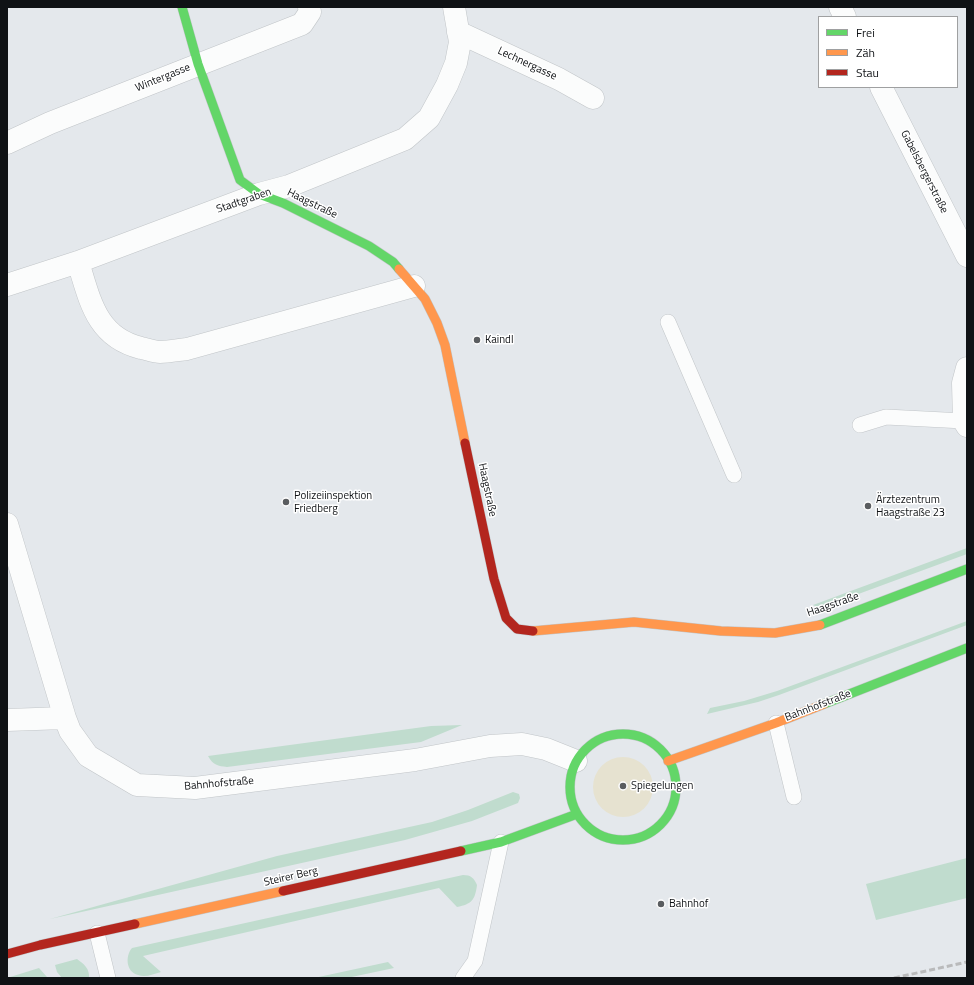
<!DOCTYPE html>
<meta charset="utf-8">
<style>
body{margin:0}
#map{position:relative;width:974px;height:985px;overflow:hidden;background:#e4e8ec;font-family:"Titillium Web",sans-serif}
canvas{display:block}
.frame{position:absolute;inset:0;border:8px solid #0f1215;pointer-events:none}
.legend{position:absolute;left:818px;top:16px;width:140px;height:72px;box-sizing:border-box;background:#fff;border:1px solid #9fa0a1;margin:0;padding:5px 7px;list-style:none;font-size:12px;color:#0f1215}
.legend li{display:flex;align-items:center;gap:8px;height:20px}
.legend b{width:20px;border:1px solid #9fa0a1}
</style>
<div id="map">
<canvas width="974" height="985"></canvas>
<div class="frame"></div>
<ul class="legend">
<li><b style="height:5px;background:#63d668"></b>Frei</li>
<li><b style="height:5px;background:#ff974d"></b>Zäh</li>
<li><b style="height:5px;background:#b3261e"></b>Stau</li>
</ul>
</div>
<script>
const ctx = document.querySelector('canvas').getContext('2d');
ctx.lineJoin = 'round';
function fillPath(path, color) {
  ctx.fillStyle = color;
  ctx.fill(path, 'evenodd');
}
function stroke(path, color, width, dash) {
  ctx.strokeStyle = color;
  ctx.lineWidth = width;
  ctx.lineCap = dash ? 'butt' : 'round';
  ctx.setLineDash(dash || []);
  ctx.stroke(path);
}
function label(font, color, halo, rows, align = 'center') {
  ctx.font = font + ' "Titillium Web",sans-serif';
  ctx.lineWidth = 3;
  ctx.setLineDash([]);
  ctx.textBaseline = 'middle';
  ctx.strokeStyle = halo;
  ctx.fillStyle = color;
  for (const [text, x, y, turn = 0] of rows) {
    ctx.save();
    ctx.translate(x, y);
    ctx.rotate((+turn || 0) * Math.PI / 180);
    ctx.textAlign = isNaN(turn) ? turn : align;
    if (halo) ctx.strokeText(text, 0, 0);
    ctx.fillText(text, 0, 0);
    ctx.restore();
  }
}
fillPath(new Path2D(`
 M 967,548 L 967,554 L 834,603 L 817,607 L 813,605 Z
 M 967,621 L 967,625 L 779,695 L 758,702 L 707,714 L 710,708 L 744,701 L 777,691 Z
 M 462,725 L 421,742 L 227,767 C 218,766 213,765 208,756 L 431,726 Z
 M 513,792 L 519,794 L 520,798 L 518,803 L 472,821 L 405,840 L 50,919 L 277,856 L 432,822 L 468,810 Z
 M 967,858 L 967,898 L 876,920 L 866,884 Z
 M 463,875 C 471,875 474,878 477,885 C 475,900 472,904 457,907 L 439,888 L 143,956 L 161,972 C 154,974 145,978 138,975 C 126,972 125,956 132,948 Z
 M 77,959 C 84,964 90,969 89,978 L 62,978 L 57,972 L 55,965 Z
 M 388,962 L 394,968 L 347,978 L 314,978 Z
 M 39,968 L 47,977 L 41,978 L 7,978 Z`), '#c0dcce');
fillPath(new Path2D(`
 M593 787a30 30 0 1 1 60 0a30 30 0 1 1-60 0Z`), '#e6e2d0');
const lane = new Path2D(`
 M 668,322 L 734,475
 M 860,425 L 886,417 L 964,421
 M 776,723 L 794,797
 M 97,933 L 108,978
 M 463,978 L 475,961 L 501,842`);
const street = new Path2D(`
 M 840,7 L 845,17
 M 458,32 L 559,79 L 593,98
 M 881,87 L 967,256
 M 7,143 L 50,123 L 302,24 L 310,12 L 309,7
 M 78,262 C 90,300 96,337 141,348 C 147,349 154,352 160,352 C 169,352 178,350 187,349 L 414,286
 M 7,285 L 78,262 L 259,194 L 289,186 L 405,139 L 429,118 L 447,85 L 456,63 L 460,42 L 454,7
 M 967,368 L 963,383 L 964,421 L 967,426
 M 7,524 L 65,718 L 70,731 L 88,756 L 137,785 L 195,788 L 415,760 L 490,746 L 522,744 L 546,749 L 576,761
 M 7,720 L 65,718`);
const fast = new Path2D(`
 M 182,7 L 198,64 L 240,180 L 259,194 L 283,203 L 369,246 L 393,262 L 399,269
 M 820,625 L 967,569
 M 824,704 L 967,648
 M570 787a53 53 0 1 1 106 0a53 53 0 1 1-106 0Z
 M 461,851 L 501,842 L 577,814`);
const slow = new Path2D(`
 M 399,269 L 425,299 L 437,323 L 445,345 L 465,443
 M 533,631 L 634,622 L 721,631 L 775,633 L 820,625
 M 668,761 L 776,723 L 824,704
 M 135,924 L 283,891`);
const jam = new Path2D(`
 M 465,443 L 494,579 L 506,618 L 517,629 L 533,631
 M 283,891 L 461,851
 M 7,954 L 40,945 L 135,924`);
stroke(lane, '#c1c5c8', 16);
stroke(street, '#c1c5c8', 23);
stroke(fast, '#c1c5c8', 10);
stroke(slow, '#c1c5c8', 10);
stroke(jam, '#c1c5c8', 10);
stroke(lane, '#fbfcfc', 15);
stroke(street, '#fbfcfc', 22);
stroke(fast, '#63d668', 9);
stroke(slow, '#ff974d', 9);
stroke(jam, '#b3261e', 9);
stroke(new Path2D(`
 M 894,978 L 967,962`), '#b9babb', 3, [6, 3]);
for (const [x, y, r, color] of [
 [477,340,4,"#5a5d60"],
 [286,502,4,"#5a5d60"],
 [868,506,4,"#5a5d60"],
 [623,786,4,"#5a5d60"],
 [661,904,4,"#5a5d60"]
]) {
  const dot = new Path2D();
  dot.arc(x, y, r, 0, 2 * Math.PI);
  ctx.fillStyle = color;
  ctx.fill(dot);
  stroke(dot, '#fff', 1.5);
}
label('11px', '#0f1215', '#fff', [
 ["Lechnergasse",527,64,25],
 ["Wintergasse",163,78,-22],
 ["Gabelsbergerstraße",924,172,63],
 ["Stadtgraben",244,201,-19],
 ["Haagstraße",312,204,26],
 ["Haagstraße",487,490,78],
 ["Haagstraße",833,605,-19],
 ["Bahnhofstraße",818,706,-21],
 ["Bahnhofstraße",219,784,-5],
 ["Steirer Berg",291,877,-13]
]);
label('11px', '#0f1215', '#fff', [
 ["Kaindl",485,340],
 ["Polizeiinspektion",294,496],
 ["Friedberg",294,509],
 ["Ärztezentrum",876,500],
 ["Haagstraße 23",876,513],
 ["Spiegelungen",631,786],
 ["Bahnhof",669,904]
], 'left');
</script>
